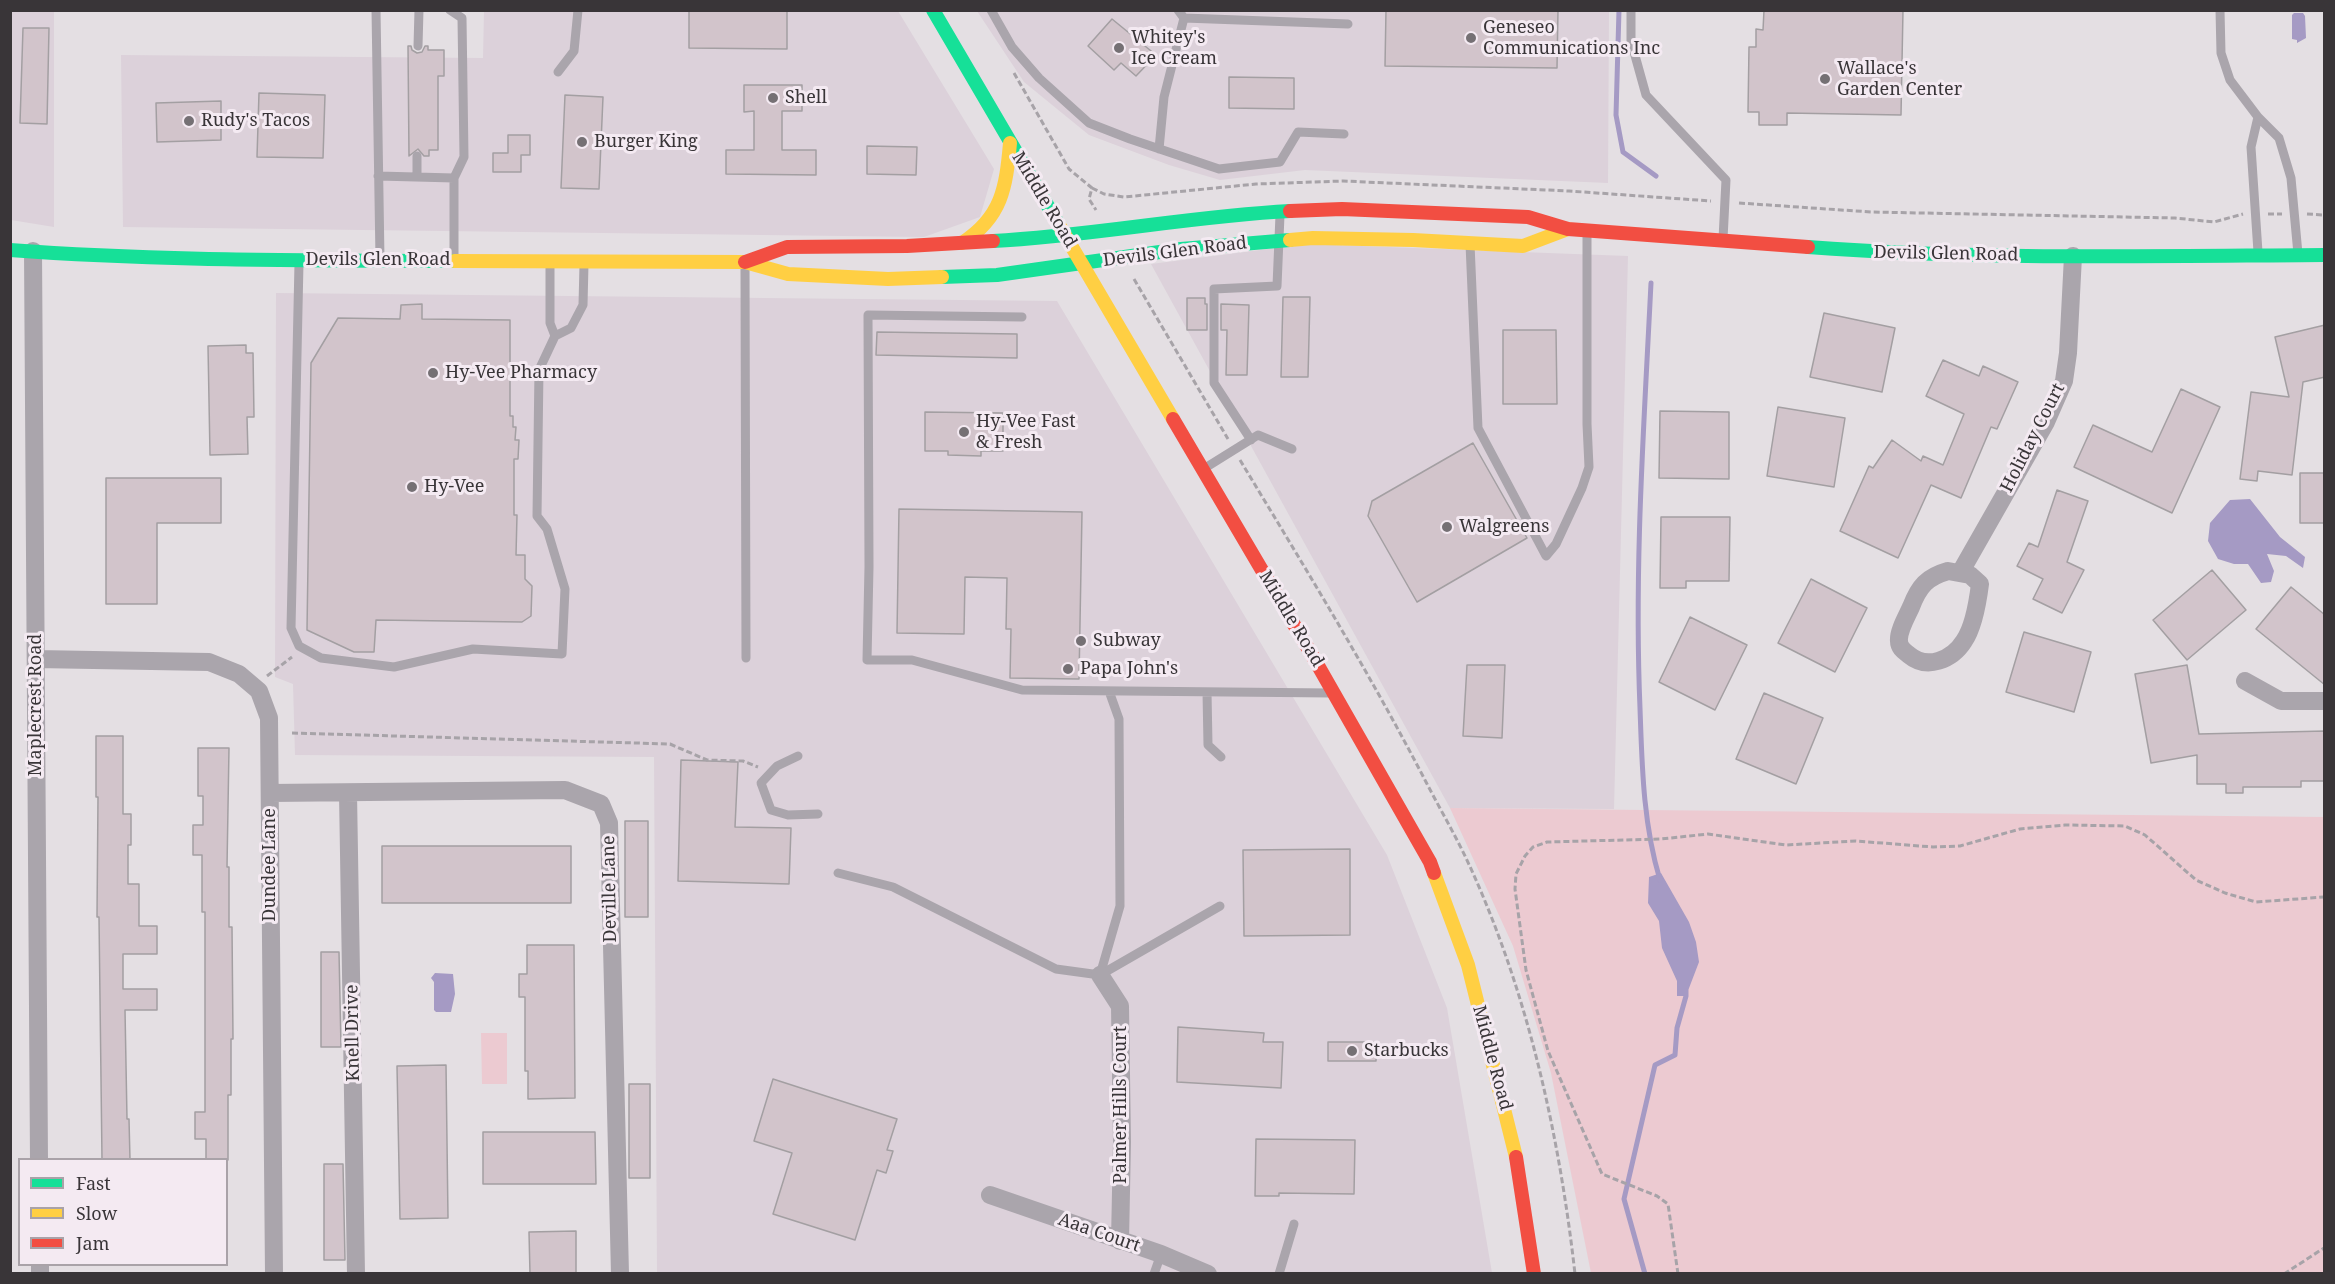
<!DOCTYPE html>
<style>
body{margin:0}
#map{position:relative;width:2335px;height:1284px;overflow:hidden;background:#e4dfe3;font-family:"Noto Serif",serif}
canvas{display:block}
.frame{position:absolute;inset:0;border:12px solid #393538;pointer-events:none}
.legend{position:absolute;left:18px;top:1158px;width:210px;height:108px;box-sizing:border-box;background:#f4eaf2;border:2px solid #a9a2a8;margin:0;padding:8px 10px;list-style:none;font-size:18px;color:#393538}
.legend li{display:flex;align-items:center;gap:12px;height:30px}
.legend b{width:30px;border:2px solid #a9a2a8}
</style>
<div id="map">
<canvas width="2335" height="1284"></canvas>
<div class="frame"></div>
<ul class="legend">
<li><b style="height:8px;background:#16e098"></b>Fast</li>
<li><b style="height:8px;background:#ffcf43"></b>Slow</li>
<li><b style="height:8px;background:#f24e42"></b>Jam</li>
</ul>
</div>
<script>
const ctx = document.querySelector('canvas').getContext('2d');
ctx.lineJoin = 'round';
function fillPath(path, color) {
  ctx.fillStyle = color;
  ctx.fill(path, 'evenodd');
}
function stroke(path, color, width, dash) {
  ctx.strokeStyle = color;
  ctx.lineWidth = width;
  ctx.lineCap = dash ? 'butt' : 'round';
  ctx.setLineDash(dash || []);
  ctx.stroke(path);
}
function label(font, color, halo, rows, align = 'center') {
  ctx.font = font + ' "Noto Serif",serif';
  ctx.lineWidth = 6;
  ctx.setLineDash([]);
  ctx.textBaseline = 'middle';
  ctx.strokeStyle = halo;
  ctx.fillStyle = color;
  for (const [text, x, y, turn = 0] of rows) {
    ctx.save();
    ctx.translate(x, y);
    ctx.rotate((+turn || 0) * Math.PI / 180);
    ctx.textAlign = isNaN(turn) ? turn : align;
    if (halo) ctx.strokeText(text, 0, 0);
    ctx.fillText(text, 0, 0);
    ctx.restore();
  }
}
fillPath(new Path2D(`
 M 10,11 L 54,11 L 54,227 L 11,220 Z
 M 484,11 L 898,11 L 994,169 L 980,217 L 924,237 L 123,227 L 121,55 L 483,58 Z
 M 977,11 L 1609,11 L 1608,183 L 1305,170 L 1220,180 L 1169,165 L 1089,135 L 1024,82 Z
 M 1307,244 L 1628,256 L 1614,809 L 1450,808 L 1151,264 Z
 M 276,293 L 1057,301 L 1387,855 L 1447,1008 L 1492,1273 L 657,1273 L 654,757 L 295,755 L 293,684 L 275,677 Z`), '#dcd1da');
fillPath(new Path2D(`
 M 1450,808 L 2324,817 L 2324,1273 L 1591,1273 L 1551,1073 L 1513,946 Z
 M 481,1033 L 507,1033 L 507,1084 L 482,1084 Z`), '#eccad1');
fillPath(new Path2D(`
 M 2294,13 L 2303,13 L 2305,16 L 2306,38 L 2297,43 L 2297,40 L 2292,39 L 2292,15 Z
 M 2250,499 L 2280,537 L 2305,557 L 2303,568 L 2286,556 L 2267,554 L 2274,571 L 2271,582 L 2261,583 L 2248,564 L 2234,564 L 2218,559 L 2208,541 L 2210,523 L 2230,500 Z
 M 1661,873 L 1689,922 L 1696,942 L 1699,962 L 1686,996 L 1677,996 L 1677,981 L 1662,948 L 1659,921 L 1648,903 L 1649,877 Z
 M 435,973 L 453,974 L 455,994 L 451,1012 L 436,1012 L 434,1010 L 434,982 L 431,978 Z`), '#a59ac4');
stroke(new Path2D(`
 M 1619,10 L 1616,115 L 1623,152 L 1656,176
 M 1651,283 C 1644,425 1634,566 1640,708 C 1642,765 1643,824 1660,880
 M 1645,1274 L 1624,1199 L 1655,1065 L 1675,1055 L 1677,1028 L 1686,996 L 1686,991`), '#a59ac4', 5);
const building = new Path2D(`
 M 689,10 L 787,10 L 787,49 L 689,48 Z
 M 1386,10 L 1558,10 L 1557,68 L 1385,66 Z
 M 1764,10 L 1903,10 L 1901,115 L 1787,113 L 1787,125 L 1759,125 L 1759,112 L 1748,112 L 1749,47 L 1756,47 L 1756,29 L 1763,30 Z
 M 1112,19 L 1156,55 L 1136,76 L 1121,63 L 1114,70 L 1088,46 Z
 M 23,28 L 49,28 L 47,124 L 20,123 Z
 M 408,46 L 411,46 L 412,50 L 417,53 L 422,52 L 425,46 L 428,46 L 428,50 L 444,50 L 444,76 L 438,76 L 438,150 L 429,150 L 429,156 L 424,156 L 418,149 L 409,156 Z
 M 1229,77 L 1294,78 L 1294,109 L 1229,108 Z
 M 744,85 L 802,85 L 802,111 L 782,111 L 782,150 L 816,150 L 816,175 L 726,174 L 726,150 L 754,150 L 754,111 L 744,112 Z
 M 259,93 L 325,95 L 323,158 L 257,157 Z
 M 565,95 L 603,97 L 599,189 L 561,188 Z
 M 221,101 L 221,140 L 157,142 L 156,103 Z
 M 508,135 L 530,135 L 530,155 L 521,155 L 521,172 L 493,172 L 493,153 L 508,153 Z
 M 867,146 L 917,147 L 916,175 L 867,174 Z
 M 1283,297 L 1310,297 L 1308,377 L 1281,377 Z
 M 1187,298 L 1205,298 L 1205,304 L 1207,304 L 1207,330 L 1187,330 Z
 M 422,304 L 422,319 L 510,320 L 510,416 L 513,416 L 513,427 L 516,427 L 515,440 L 519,440 L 518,459 L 514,459 L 514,515 L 517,515 L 516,555 L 525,555 L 525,579 L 532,586 L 531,616 L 522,622 L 376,620 L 374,652 L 354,652 L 307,630 L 311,363 L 338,318 L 400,319 L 401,305 Z
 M 1221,304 L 1249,305 L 1247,375 L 1226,375 L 1227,330 L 1221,330 Z
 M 1824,313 L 1895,328 L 1882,392 L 1810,377 Z
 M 2325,325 L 2325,377 L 2303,382 L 2292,475 L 2258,471 L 2257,481 L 2240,479 L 2251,392 L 2289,397 L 2275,337 Z
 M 1503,330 L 1556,330 L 1557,404 L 1503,404 Z
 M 877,332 L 1017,334 L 1017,358 L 876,355 Z
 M 246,345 L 246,353 L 253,353 L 254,417 L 247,417 L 248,454 L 210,455 L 208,346 Z
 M 1943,360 L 1979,376 L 1983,366 L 2018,382 L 1997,429 L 1991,427 L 1961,498 L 1931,485 L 1898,558 L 1840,531 L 1869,466 L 1873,468 L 1892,440 L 1921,461 L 1923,456 L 1943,465 L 1964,414 L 1926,396 Z
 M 2181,389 L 2220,407 L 2172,513 L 2074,467 L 2093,425 L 2152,452 Z
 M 1778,407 L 1845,418 L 1834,487 L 1767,476 Z
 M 1660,411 L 1729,412 L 1729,479 L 1659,478 Z
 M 925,412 L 1003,413 L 1003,451 L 981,451 L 981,456 L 948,455 L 948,451 L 925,451 Z
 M 1473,443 L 1527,538 L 1417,602 L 1368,516 L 1372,501 Z
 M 2300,473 L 2325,473 L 2325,523 L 2300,523 Z
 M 106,478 L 221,478 L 221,523 L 157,523 L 157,604 L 106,604 Z
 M 2057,490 L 2088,501 L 2067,562 L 2084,570 L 2062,613 L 2033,599 L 2043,579 L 2017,566 L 2029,543 L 2038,547 Z
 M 899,509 L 1082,512 L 1079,679 L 1010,678 L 1011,629 L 1006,629 L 1007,578 L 965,577 L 964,634 L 897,633 Z
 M 1661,517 L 1730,517 L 1729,581 L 1686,581 L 1686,588 L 1660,588 Z
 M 2212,570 L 2246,610 L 2187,660 L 2153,620 Z
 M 1811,579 L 1867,608 L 1835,672 L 1778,643 Z
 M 2291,587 L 2325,615 L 2325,685 L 2256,629 Z
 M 1690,617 L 1747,645 L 1715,710 L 1659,682 Z
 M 2024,632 L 2091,652 L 2074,712 L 2006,692 Z
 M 1467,665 L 1505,665 L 1502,738 L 1463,736 Z
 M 2187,665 L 2199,734 L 2325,731 L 2325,781 L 2301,781 L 2301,787 L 2243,787 L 2243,793 L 2226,793 L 2226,784 L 2197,784 L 2197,755 L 2151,763 L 2135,674 Z
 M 1764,693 L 1823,718 L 1796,784 L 1736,759 Z
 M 96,736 L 123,736 L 123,814 L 131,814 L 131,845 L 128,845 L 128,884 L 139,884 L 139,926 L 157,926 L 157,954 L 123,954 L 123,989 L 157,989 L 157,1010 L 125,1010 L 127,1119 L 129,1119 L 130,1160 L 102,1160 L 99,917 L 97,917 L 98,797 L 96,797 Z
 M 198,748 L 229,748 L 227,867 L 229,867 L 229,927 L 232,927 L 233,1039 L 231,1039 L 231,1095 L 228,1095 L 228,1160 L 206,1160 L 206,1139 L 195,1139 L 195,1112 L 205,1112 L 205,912 L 202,912 L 202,855 L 193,855 L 193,825 L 203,825 L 203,796 L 198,796 Z
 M 681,760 L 738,762 L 735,827 L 791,828 L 789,884 L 678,881 Z
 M 625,821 L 648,821 L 648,917 L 625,917 Z
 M 382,846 L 571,846 L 571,903 L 382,903 Z
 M 1350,849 L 1350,935 L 1244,936 L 1243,850 Z
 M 527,945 L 574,945 L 575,1098 L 528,1099 L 528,1071 L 525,1071 L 525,997 L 519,997 L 519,974 L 527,974 Z
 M 321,952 L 339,952 L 341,1047 L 321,1047 Z
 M 1178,1027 L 1264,1033 L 1263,1042 L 1283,1042 L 1281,1088 L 1177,1082 Z
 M 1328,1042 L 1376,1042 L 1376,1061 L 1328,1061 Z
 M 446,1065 L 448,1218 L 400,1219 L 397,1066 Z
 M 773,1079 L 897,1119 L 887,1150 L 893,1151 L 886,1173 L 877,1170 L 855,1240 L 773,1214 L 792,1153 L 754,1141 Z
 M 629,1084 L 650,1084 L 650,1178 L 629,1178 Z
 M 483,1132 L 595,1132 L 596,1184 L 483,1184 Z
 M 1256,1139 L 1355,1140 L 1354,1194 L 1279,1193 L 1279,1196 L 1255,1196 Z
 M 324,1164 L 343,1164 L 345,1260 L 324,1260 Z
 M 576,1231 L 576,1274 L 530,1274 L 529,1232 Z`);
fillPath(building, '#d2c4cb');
stroke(building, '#a39fa2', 1.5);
stroke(new Path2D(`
 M 1014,73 L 1069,169 L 1092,188 L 1089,199 L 1096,210
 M 1092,188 L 1104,194 L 1124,197 L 1256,184 L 1343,181 L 1569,191 L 1711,201
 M 1739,203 L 1871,212 L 2175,218 L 2214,222 L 2243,214
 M 2268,214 L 2282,214
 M 2307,214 L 2324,215
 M 1134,279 L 1228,439
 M 1240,460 C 1304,566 1369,672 1426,782 C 1439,807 1454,833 1466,858 C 1527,988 1559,1132 1575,1274
 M 267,676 L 292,657
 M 292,733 L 670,744 L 707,760 L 743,761 L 758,767
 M 1678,1274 L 1668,1204 L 1657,1196 L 1602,1174 L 1548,1051 L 1526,970 L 1515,889 L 1516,874 L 1525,856 L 1533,847 L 1547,842 L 1661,839 L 1708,834 L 1786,845 L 1856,841 L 1933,847 L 1960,846 L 2020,829 L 2065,825 L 2125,826 L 2145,835 L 2196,880 L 2225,893 L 2256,902 L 2324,897
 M 2284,1274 L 2324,1248`), '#a7a3a8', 3, [6, 3]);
stroke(new Path2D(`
 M 376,10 L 380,259
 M 450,10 L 462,18 L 464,157 L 454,178
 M 991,10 L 1012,47 L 1039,78 L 1089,123 L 1130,139 L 1219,169 L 1280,162 L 1298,132 L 1344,134
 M 1631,10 L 1631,41 L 1646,95 L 1726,180 L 1723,239
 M 2220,10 L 2221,53 L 2230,80 L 2258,117 L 2279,138 L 2291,178 L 2298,254
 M 1184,18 L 1348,24
 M 418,46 L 419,10
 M 558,72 L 574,51 L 578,10
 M 1159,149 L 1164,97 L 1184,18 L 1178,10
 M 378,176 L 454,178 L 454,260
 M 417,177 L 417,156
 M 1470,244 L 1478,428 L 1546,556 L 1556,544 L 1582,488 L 1589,467 L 1587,424 L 1587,232
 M 2258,252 L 2251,147 L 2258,117
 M 299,263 L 291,628 L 299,646 L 321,658 L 394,667 L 473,649 L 562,654 L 565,589 L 547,529 L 537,516 L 539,370 L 555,336 L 571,328 L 583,305 L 584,264
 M 550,264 L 550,323 L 555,336
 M 745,265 L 746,658
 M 1022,317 L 868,315 L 869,567 L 867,660 L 912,660 L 1022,690 L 1331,693
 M 1251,440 L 1214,383 L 1214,289 L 1277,286 L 1280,215
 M 1205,468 L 1258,435 L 1292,449
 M 1207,692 L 1208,745 L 1221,757
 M 798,756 L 777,766 L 761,783 L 771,810 L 788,815 L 818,814
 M 838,873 L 893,887 L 1056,969 L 1100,975 L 1220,906
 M 1100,975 L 1120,906 L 1119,719 L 1109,691
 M 1154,1274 L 1161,1254
 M 1279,1274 L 1294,1224`), '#aaa5ac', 9);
stroke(new Path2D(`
 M 33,251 L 39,1160
 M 1948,571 L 1970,575 L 1980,584 C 1978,600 1973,628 1964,641 C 1952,660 1927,670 1909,655 C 1904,651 1899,648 1899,641 C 1898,631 1907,616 1911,607 C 1919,586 1927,577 1948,571 Z
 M 1960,573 L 2046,422 L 2064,381 L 2068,353 L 2073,256
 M 36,659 L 209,662 L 239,674 L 259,691 L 269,718 L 274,1274
 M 2245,681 L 2281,701 L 2324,701
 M 270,793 L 565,790 L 601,804 L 609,823 L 620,1274
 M 348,793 L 356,1274
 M 1100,975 L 1120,1006 L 1122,1142 L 1120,1241
 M 990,1195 L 1161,1254 L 1208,1274
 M 40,1264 L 40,1274`), '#aaa5ac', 18);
stroke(new Path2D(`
 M 933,10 L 1059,225
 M 993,241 C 1092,236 1191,216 1290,211
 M 1808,247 C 1979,260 2152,256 2324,255
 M 10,250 C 158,261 306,260 454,261
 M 942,277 L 997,275 L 1181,249 L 1290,240`), '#16e098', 14);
stroke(new Path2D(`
 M 1059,225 L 1173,419
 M 1290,240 L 1313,238 L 1413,240 L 1523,246 L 1568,229
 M 962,243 C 1002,217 1006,188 1010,143
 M 454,261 L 745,262 L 788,274 L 888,279 L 942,277
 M 1434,873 L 1468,965 L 1516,1157`), '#ffcf43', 14);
stroke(new Path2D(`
 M 1290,211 L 1342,209 L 1528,217 L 1568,229 L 1808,247
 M 745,262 L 787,247 L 907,246 L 993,241
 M 1173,419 L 1316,662 L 1430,862 L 1434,873
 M 1516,1157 L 1534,1274`), '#f24e42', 14);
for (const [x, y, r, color] of [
 [1471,38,6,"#757074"],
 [1119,48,6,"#757074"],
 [1825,79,6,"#757074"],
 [773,98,6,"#757074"],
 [189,121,6,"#757074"],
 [582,142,6,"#757074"],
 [433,373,6,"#757074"],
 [964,432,6,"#757074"],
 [412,487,6,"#757074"],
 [1447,527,6,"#757074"],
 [1081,641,6,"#757074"],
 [1068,669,6,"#757074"],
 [1352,1051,6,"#757074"]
]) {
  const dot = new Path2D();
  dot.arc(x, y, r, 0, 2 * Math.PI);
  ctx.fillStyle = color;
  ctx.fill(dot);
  stroke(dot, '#f4eaf2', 2);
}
label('18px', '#393538', '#f4eaf2', [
 ["Geneseo",1483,28],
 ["Communications Inc",1483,49],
 ["Whitey's",1131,38],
 ["Ice Cream",1131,59],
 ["Wallace's",1837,69],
 ["Garden Center",1837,90],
 ["Shell",785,98],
 ["Rudy's Tacos",201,121],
 ["Burger King",594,142],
 ["Hy-Vee Pharmacy",445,373],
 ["Hy-Vee Fast",976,422],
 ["& Fresh",976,443],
 ["Hy-Vee",424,487],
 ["Walgreens",1459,527],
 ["Subway",1093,641],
 ["Papa John's",1080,669],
 ["Starbucks",1364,1051]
], 'left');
label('18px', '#393538', '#f4eaf2', [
 ["Middle Road",1044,200,59],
 ["Devils Glen Road",1175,252,-7],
 ["Devils Glen Road",1946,254,1],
 ["Devils Glen Road",378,260],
 ["Holiday Court",2033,438,-63],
 ["Middle Road",1291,619,59],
 ["Maplecrest Road",36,705,-90],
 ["Dundee Lane",270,865,-90],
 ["Deville Lane",610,889,-91],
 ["Knell Drive",353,1033,-91],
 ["Middle Road",1492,1058,75],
 ["Palmer Hills Court",1121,1105,-90],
 ["Aaa Court",1099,1233,19]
]);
</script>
